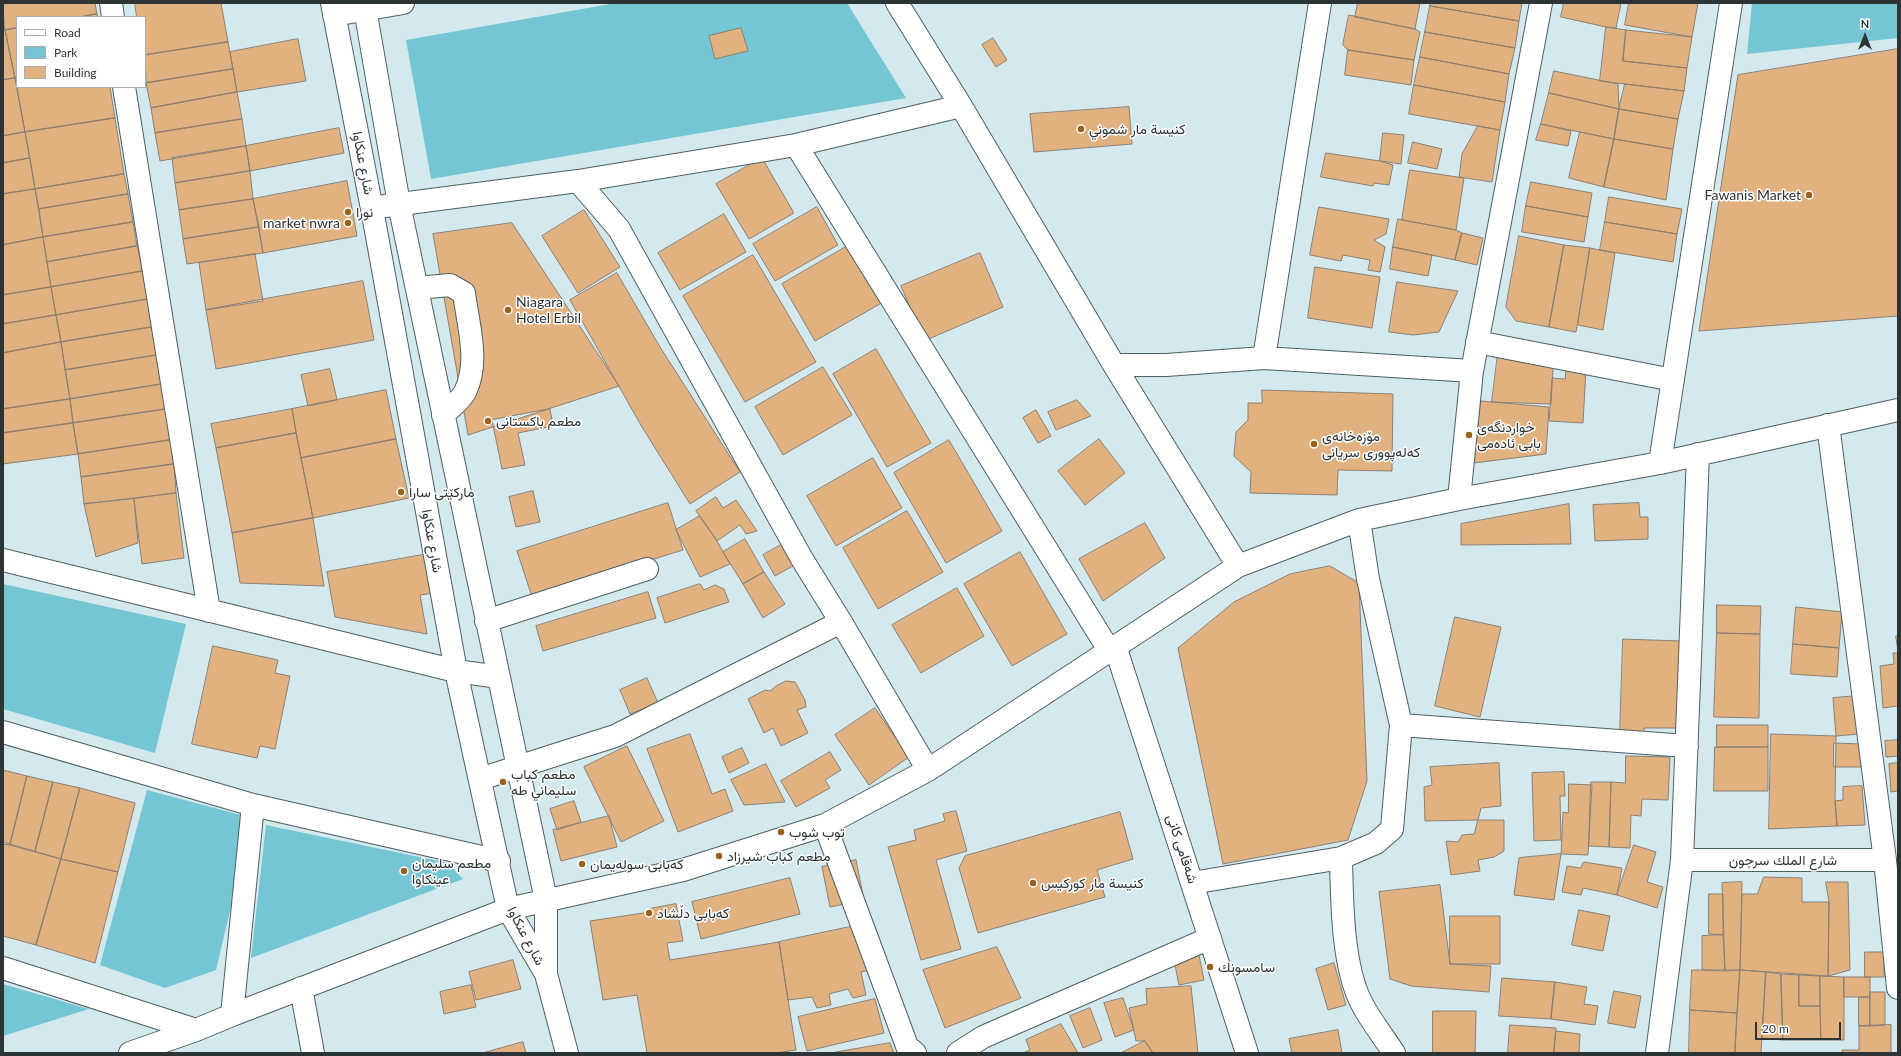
<!DOCTYPE html>
<meta charset="utf-8">
<style>
body{margin:0}
#map{position:relative;width:1901px;height:1056px;overflow:hidden;background:#d4e9ed;font-family:Lato,sans-serif}
canvas{display:block}
.frame{position:absolute;inset:0;border:4px solid #2c3435;pointer-events:none}
.legend{position:absolute;left:16px;top:16px;width:130px;height:72px;box-sizing:border-box;background:#fff;border:1px solid #abaeae;margin:0;padding:5px 7px;list-style:none;font-size:12px;color:#2c3435}
.legend li{display:flex;align-items:center;gap:8px;height:20px}
.legend b{width:20px;border:1px solid #abaeae}
.north{position:absolute;left:1845px;top:16px;width:40px;height:40px;-webkit-text-stroke:3px #fff;paint-order:stroke;rotate:0deg;font-size:11px;font-weight:700;line-height:16px;text-align:center;color:#2c3435}
.north::after{content:'';display:block;margin:auto;width:14px;height:18px;background:#2c3435;clip-path:polygon(50% 0,100% 100%,50% 72%,0 100%)}
.scale{position:absolute;left:1755px;top:1022px;width:86px;height:18px;box-sizing:border-box;border:2px solid #2c3435;border-top:0;padding-left:5px;font-size:12px;line-height:14px;white-space:nowrap;color:#2c3435;-webkit-text-stroke:3px #fff;paint-order:stroke}
</style>
<div id="map">
<canvas width="1901" height="1056"></canvas>
<div class="frame"></div>
<ul class="legend">
<li><b style="height:5px;background:#fff"></b>Road</li>
<li><b style="height:11px;background:#75c6d5"></b>Park</li>
<li><b style="height:11px;background:#e1b27f"></b>Building</li>
</ul>
<div class="north">N</div>
<div class="scale">20 m</div>
</div>
<script>
const ctx = document.querySelector('canvas').getContext('2d');
ctx.lineJoin = 'round';
function fillPath(path, color) {
  ctx.fillStyle = color;
  ctx.fill(path, 'evenodd');
}
function stroke(path, color, width, dash) {
  ctx.strokeStyle = color;
  ctx.lineWidth = width;
  ctx.lineCap = dash ? 'butt' : 'round';
  ctx.setLineDash(dash || []);
  ctx.stroke(path);
}
function label(font, color, halo, rows, align = 'center') {
  ctx.font = font + ' Lato,Vazirmatn,sans-serif';
  ctx.lineWidth = 3;
  ctx.setLineDash([]);
  ctx.textBaseline = 'middle';
  ctx.strokeStyle = halo;
  ctx.fillStyle = color;
  for (const [text, x, y, turn = 0] of rows) {
    ctx.save();
    ctx.translate(x, y);
    ctx.rotate((+turn || 0) * Math.PI / 180);
    ctx.textAlign = isNaN(turn) ? turn : align;
    if (halo) ctx.strokeText(text, 0, 0);
    ctx.fillText(text, 0, 0);
    ctx.restore();
  }
}
fillPath(new Path2D(`
 M 616,3 L 847,3 L 906,98 L 431,179 L 406,40 Z
 M 1752,3 L 1898,3 L 1898,38 L 1747,54 Z
 M 3,584 L 186,624 L 155,753 L 3,709 Z
 M 147,790 L 252,818 L 216,970 L 165,988 L 100,965 Z
 M 266,825 L 448,863 L 463,879 L 251,958 Z
 M 3,984 L 89,1009 L 3,1036 Z`), '#75c6d5');
const building = new Path2D(`
 M 3,3 L 95,3 L 97,14 L 80,17 L 17,17 L 17,28 L 5,30 Z
 M 135,3 L 221,3 L 228,42 L 145,55 L 145,17 L 137,17 Z
 M 1358,3 L 1420,3 L 1415,29 L 1355,17 Z
 M 1431,3 L 1522,3 L 1519,21 L 1430,6 Z
 M 1564,3 L 1621,3 L 1616,28 L 1606,27 L 1561,17 Z
 M 1629,3 L 1698,3 L 1692,37 L 1625,25 Z
 M 1430,6 L 1519,21 L 1515,48 L 1425,32 Z
 M 97,14 L 98,17 L 80,17 Z
 M 1349,15 L 1415,29 L 1420,32 L 1414,60 L 1348,50 L 1343,45 Z
 M 1606,27 L 1626,30 L 1623,61 L 1687,68 L 1684,91 L 1600,81 Z
 M 17,28 L 17,77 L 15,78 L 5,30 Z
 M 741,28 L 748,51 L 715,59 L 709,36 Z
 M 3,30 L 5,30 L 15,78 L 3,80 Z
 M 1626,30 L 1692,37 L 1687,68 L 1623,61 Z
 M 1425,32 L 1515,48 L 1509,74 L 1420,57 Z
 M 993,38 L 1007,60 L 996,67 L 982,45 Z
 M 298,39 L 306,81 L 237,92 L 230,52 Z
 M 228,42 L 233,69 L 146,83 L 145,55 Z
 M 1898,49 L 1898,316 L 1699,331 L 1738,75 Z
 M 1348,50 L 1414,60 L 1411,85 L 1345,75 Z
 M 1420,57 L 1509,74 L 1505,102 L 1414,85 Z
 M 233,69 L 237,92 L 151,108 L 146,83 Z
 M 1554,71 L 1618,84 L 1619,109 L 1549,93 Z
 M 17,77 L 17,87 L 110,87 L 115,118 L 25,132 L 15,78 Z
 M 15,78 L 25,132 L 3,136 L 3,80 Z
 M 1625,84 L 1684,91 L 1678,119 L 1619,109 Z
 M 1414,85 L 1505,102 L 1500,130 L 1409,114 Z
 M 237,92 L 242,119 L 155,133 L 151,108 Z
 M 1549,93 L 1619,109 L 1614,139 L 1541,124 Z
 M 1129,107 L 1132,144 L 1034,152 L 1030,114 Z
 M 1619,109 L 1678,119 L 1673,149 L 1614,139 Z
 M 115,118 L 124,174 L 35,189 L 25,132 Z
 M 242,119 L 246,146 L 160,161 L 155,133 Z
 M 1541,124 L 1571,131 L 1568,146 L 1536,140 Z
 M 1478,126 L 1500,130 L 1492,182 L 1459,177 L 1462,154 Z
 M 339,128 L 344,153 L 250,171 L 246,146 Z
 M 25,132 L 30,158 L 3,163 L 3,136 Z
 M 1580,132 L 1614,139 L 1604,187 L 1569,178 Z
 M 1383,133 L 1404,135 L 1401,164 L 1380,161 Z
 M 1614,139 L 1673,149 L 1666,200 L 1604,187 Z
 M 1413,142 L 1442,149 L 1437,169 L 1408,163 Z
 M 246,146 L 250,171 L 175,183 L 172,158 Z
 M 1326,153 L 1380,161 L 1393,165 L 1389,185 L 1374,183 L 1373,186 L 1321,177 Z
 M 30,158 L 35,189 L 3,194 L 3,163 Z
 M 762,158 L 794,213 L 749,239 L 716,184 Z
 M 1410,170 L 1464,178 L 1456,230 L 1402,220 Z
 M 250,171 L 253,199 L 179,210 L 175,183 Z
 M 124,174 L 128,194 L 39,209 L 35,189 Z
 M 347,181 L 357,236 L 263,253 L 253,199 Z
 M 1531,182 L 1592,193 L 1588,217 L 1526,206 Z
 M 35,189 L 43,237 L 3,245 L 3,194 Z
 M 128,194 L 133,222 L 43,237 L 39,209 Z
 M 1609,197 L 1682,209 L 1677,234 L 1605,222 Z
 M 253,199 L 259,227 L 183,239 L 179,210 Z
 M 1526,206 L 1588,217 L 1584,242 L 1522,232 Z
 M 817,207 L 838,245 L 775,281 L 753,244 Z
 M 1319,207 L 1389,219 L 1386,234 L 1374,240 L 1385,247 L 1380,272 L 1368,270 L 1370,260 L 1343,255 L 1341,261 L 1310,255 Z
 M 584,210 L 620,267 L 578,293 L 542,236 Z
 M 724,214 L 746,252 L 680,290 L 658,253 Z
 M 1398,219 L 1456,230 L 1462,233 L 1455,260 L 1393,247 Z
 M 133,222 L 137,246 L 47,262 L 43,237 Z
 M 1605,222 L 1677,234 L 1673,262 L 1600,250 Z
 M 512,223 L 619,386 L 468,435 L 433,234 Z
 M 259,227 L 263,253 L 187,264 L 183,239 Z
 M 1462,233 L 1483,238 L 1477,265 L 1455,260 Z
 M 1519,236 L 1564,245 L 1549,327 L 1516,321 L 1506,307 Z
 M 43,237 L 51,287 L 3,295 L 3,245 Z
 M 851,244 L 885,301 L 815,341 L 782,284 Z
 M 1564,245 L 1590,248 L 1576,332 L 1549,327 Z
 M 137,246 L 143,271 L 51,287 L 47,262 Z
 M 1393,247 L 1432,255 L 1428,276 L 1390,269 Z
 M 1590,248 L 1615,253 L 1603,330 L 1578,325 Z
 M 980,253 L 1003,307 L 924,341 L 901,286 Z
 M 255,254 L 263,301 L 206,310 L 199,263 Z
 M 753,255 L 816,362 L 745,402 L 683,296 Z
 M 1315,267 L 1380,277 L 1372,328 L 1308,318 Z
 M 143,271 L 148,299 L 56,315 L 51,287 Z
 M 617,273 L 660,347 L 740,472 L 690,504 L 642,427 L 570,300 Z
 M 363,281 L 374,340 L 216,369 L 206,310 Z
 M 1397,282 L 1458,291 L 1439,332 L 1413,335 L 1389,332 Z
 M 51,287 L 56,315 L 3,324 L 3,295 Z
 M 148,299 L 152,327 L 61,342 L 56,315 Z
 M 56,315 L 61,342 L 3,353 L 3,324 Z
 M 152,327 L 157,355 L 65,370 L 61,342 Z
 M 61,342 L 70,399 L 3,409 L 3,353 Z
 M 1499,345 L 1554,351 L 1551,404 L 1492,402 Z
 M 876,349 L 931,443 L 887,467 L 833,374 Z
 M 157,355 L 162,384 L 70,399 L 65,370 Z
 M 823,367 L 852,415 L 783,455 L 755,407 Z
 M 1566,367 L 1586,368 L 1583,423 L 1549,421 L 1552,378 L 1565,379 Z
 M 330,369 L 337,400 L 308,406 L 301,375 Z
 M 162,384 L 166,409 L 73,423 L 70,399 Z
 M 386,390 L 396,439 L 301,458 L 292,409 Z
 M 1262,390 L 1393,394 L 1392,471 L 1338,470 L 1337,495 L 1250,493 L 1251,472 L 1234,456 L 1236,432 L 1248,420 L 1248,403 L 1262,403 Z
 M 70,399 L 73,423 L 3,433 L 3,409 Z
 M 1077,400 L 1091,416 L 1056,430 L 1048,412 Z
 M 1481,401 L 1549,407 L 1546,454 L 1474,463 Z
 M 166,409 L 170,440 L 78,454 L 73,423 Z
 M 292,409 L 296,433 L 216,448 L 211,424 Z
 M 550,409 L 553,426 L 518,433 L 525,465 L 502,469 L 492,420 Z
 M 1036,410 L 1051,436 L 1038,443 L 1023,418 Z
 M 73,423 L 78,454 L 3,464 L 3,433 Z
 M 296,433 L 313,518 L 232,533 L 216,448 Z
 M 396,439 L 409,498 L 313,518 L 301,458 Z
 M 1099,439 L 1125,473 L 1085,505 L 1058,471 Z
 M 170,440 L 174,464 L 81,477 L 78,454 Z
 M 949,440 L 1002,531 L 946,563 L 894,473 Z
 M 873,458 L 902,508 L 836,546 L 807,496 Z
 M 174,464 L 176,493 L 84,504 L 81,477 Z
 M 533,491 L 540,522 L 516,527 L 509,497 Z
 M 176,493 L 184,558 L 142,564 L 134,499 Z
 M 716,497 L 723,508 L 736,500 L 757,531 L 746,534 L 740,525 L 717,541 L 696,511 Z
 M 134,499 L 138,543 L 96,557 L 84,504 Z
 M 668,503 L 683,550 L 532,597 L 517,551 Z
 M 1639,503 L 1640,517 L 1648,517 L 1648,539 L 1595,541 L 1593,505 Z
 M 1569,504 L 1571,544 L 1461,545 L 1461,524 Z
 M 907,511 L 943,572 L 878,609 L 843,548 Z
 M 700,516 L 717,541 L 730,564 L 700,577 L 676,530 Z
 M 313,518 L 324,586 L 240,583 L 232,533 Z
 M 1145,523 L 1165,558 L 1103,601 L 1079,559 Z
 M 745,539 L 764,572 L 743,584 L 723,552 Z
 M 786,542 L 798,563 L 775,576 L 763,555 Z
 M 1020,552 L 1067,634 L 1012,666 L 964,584 Z
 M 428,554 L 435,593 L 420,595 L 427,634 L 335,617 L 327,572 Z
 M 1330,566 L 1359,583 L 1367,781 L 1348,840 L 1223,864 L 1178,648 L 1234,602 L 1290,574 Z
 M 764,572 L 785,604 L 763,618 L 743,584 Z
 M 700,584 L 704,590 L 715,585 L 724,589 L 729,602 L 665,623 L 657,598 Z
 M 957,588 L 984,636 L 921,673 L 892,625 Z
 M 648,592 L 656,618 L 543,651 L 536,626 Z
 M 1717,605 L 1761,606 L 1760,634 L 1717,633 Z
 M 1796,607 L 1842,612 L 1839,648 L 1793,644 Z
 M 1455,617 L 1501,627 L 1480,717 L 1435,706 Z
 M 1717,633 L 1760,634 L 1759,718 L 1714,717 Z
 M 1896,636 L 1898,636 L 1898,706 L 1883,708 L 1880,666 L 1894,664 L 1893,653 L 1898,653 Z
 M 1623,639 L 1680,641 L 1677,728 L 1644,728 L 1644,736 L 1620,735 Z
 M 1793,644 L 1839,648 L 1837,677 L 1791,674 Z
 M 213,646 L 278,660 L 275,673 L 290,676 L 275,749 L 260,746 L 257,758 L 192,744 Z
 M 647,678 L 658,703 L 630,714 L 620,690 Z
 M 786,681 L 795,682 L 805,700 L 806,707 L 797,710 L 808,733 L 781,746 L 773,728 L 764,733 L 748,699 L 765,690 L 770,691 L 776,686 Z
 M 1858,696 L 1859,734 L 1836,736 L 1833,698 Z
 M 875,708 L 909,757 L 869,785 L 835,735 Z
 M 1717,725 L 1768,725 L 1768,747 L 1717,747 Z
 M 690,734 L 712,794 L 725,789 L 733,811 L 678,832 L 647,749 Z
 M 1771,734 L 1836,736 L 1835,801 L 1837,826 L 1769,829 Z
 M 1898,740 L 1898,756 L 1886,757 L 1885,741 Z
 M 1834,743 L 1861,744 L 1861,767 L 1834,767 Z
 M 627,746 L 664,821 L 621,842 L 584,767 Z
 M 1715,747 L 1768,747 L 1768,791 L 1714,791 Z
 M 742,748 L 749,763 L 729,773 L 722,757 Z
 M 830,752 L 841,770 L 825,780 L 830,788 L 796,807 L 781,781 Z
 M 1626,756 L 1670,757 L 1668,800 L 1642,799 L 1641,816 L 1631,815 L 1630,848 L 1609,847 L 1611,782 L 1625,783 Z
 M 1499,763 L 1501,806 L 1481,808 L 1478,820 L 1425,821 L 1424,787 L 1432,785 L 1430,767 Z
 M 1898,763 L 1898,791 L 1891,792 L 1889,764 Z
 M 766,764 L 785,802 L 744,805 L 731,780 Z
 M 3,770 L 27,776 L 10,845 L 3,844 Z
 M 1564,772 L 1565,796 L 1560,796 L 1561,840 L 1534,841 L 1532,773 Z
 M 27,776 L 53,782 L 35,852 L 10,845 Z
 M 53,782 L 80,788 L 61,859 L 35,852 Z
 M 1591,782 L 1611,782 L 1609,847 L 1589,846 Z
 M 1569,784 L 1592,785 L 1588,855 L 1561,854 L 1563,812 L 1568,813 Z
 M 1862,786 L 1865,825 L 1837,826 L 1835,801 L 1843,800 L 1843,787 Z
 M 80,788 L 135,803 L 118,872 L 61,859 Z
 M 574,801 L 581,822 L 557,830 L 550,809 Z
 M 956,811 L 967,851 L 936,860 L 961,949 L 921,960 L 888,847 L 916,840 L 914,830 L 945,821 L 943,814 Z
 M 1120,812 L 1133,859 L 1097,870 L 1105,897 L 978,933 L 959,868 L 965,856 Z
 M 609,816 L 617,847 L 561,861 L 553,830 Z
 M 1478,820 L 1504,820 L 1504,851 L 1494,857 L 1478,860 L 1480,871 L 1451,875 L 1446,841 L 1458,842 L 1462,835 L 1474,834 Z
 M 3,842 L 61,859 L 36,945 L 3,936 Z
 M 1634,845 L 1656,852 L 1647,882 L 1663,887 L 1657,908 L 1617,895 Z
 M 1561,854 L 1554,900 L 1514,895 L 1519,858 Z
 M 61,859 L 118,872 L 95,963 L 36,945 Z
 M 856,860 L 864,900 L 830,907 L 822,867 Z
 M 1584,862 L 1622,868 L 1617,895 L 1583,888 L 1581,895 L 1562,892 L 1567,866 L 1580,868 Z
 M 1764,877 L 1802,878 L 1802,902 L 1829,902 L 1828,976 L 1740,970 L 1742,894 L 1757,894 Z
 M 790,878 L 800,914 L 701,939 L 692,902 Z
 M 1742,882 L 1740,970 L 1725,971 L 1722,883 Z
 M 1826,882 L 1848,882 L 1850,970 L 1828,976 L 1829,902 Z
 M 1440,885 L 1450,964 L 1491,966 L 1489,992 L 1411,986 L 1390,979 L 1379,892 Z
 M 1709,894 L 1723,894 L 1723,935 L 1709,934 Z
 M 676,904 L 683,941 L 667,943 L 670,960 L 779,942 L 796,1050 L 776,1053 L 647,1053 L 637,995 L 603,1000 L 590,921 L 650,912 L 649,909 Z
 M 1579,910 L 1610,916 L 1603,951 L 1572,945 Z
 M 1450,916 L 1500,916 L 1500,964 L 1450,964 Z
 M 873,922 L 889,966 L 861,972 L 866,995 L 853,998 L 848,989 L 829,994 L 831,1005 L 817,1008 L 812,997 L 788,1000 L 779,942 Z
 M 1723,935 L 1725,971 L 1702,970 L 1702,936 Z
 M 997,947 L 1021,998 L 945,1028 L 923,970 Z
 M 1865,952 L 1884,952 L 1884,977 L 1865,977 Z
 M 1199,955 L 1204,980 L 1179,985 L 1174,960 Z
 M 513,960 L 521,989 L 476,1000 L 469,972 Z
 M 1334,963 L 1346,1005 L 1328,1010 L 1316,969 Z
 M 1692,970 L 1740,970 L 1737,1013 L 1690,1010 Z
 M 1740,970 L 1766,972 L 1761,1053 L 1735,1053 Z
 M 1766,972 L 1781,974 L 1783,1040 L 1762,1038 Z
 M 1781,974 L 1799,975 L 1799,1006 L 1820,1006 L 1821,1040 L 1783,1040 Z
 M 1799,975 L 1820,976 L 1820,1006 L 1799,1006 Z
 M 1820,976 L 1844,977 L 1844,1040 L 1821,1040 Z
 M 1844,977 L 1870,977 L 1870,997 L 1844,997 Z
 M 1502,978 L 1555,982 L 1551,1019 L 1499,1016 Z
 M 1555,982 L 1587,987 L 1584,1004 L 1598,1006 L 1595,1025 L 1551,1019 Z
 M 471,985 L 476,1007 L 444,1014 L 440,992 Z
 M 1191,986 L 1198,1053 L 1153,1053 L 1145,1041 L 1136,1041 L 1129,1008 L 1147,1004 L 1146,989 Z
 M 1614,991 L 1641,996 L 1635,1028 L 1608,1023 Z
 M 1870,992 L 1885,992 L 1885,1025 L 1870,1026 Z
 M 1859,997 L 1870,997 L 1870,1026 L 1859,1026 Z
 M 1123,998 L 1134,1030 L 1115,1037 L 1104,1003 Z
 M 875,999 L 884,1033 L 807,1051 L 798,1017 Z
 M 1090,1008 L 1102,1040 L 1083,1048 L 1070,1016 Z
 M 1690,1010 L 1737,1013 L 1735,1053 L 1689,1053 Z
 M 1433,1011 L 1476,1011 L 1475,1053 L 1433,1053 Z
 M 1061,1024 L 1078,1053 L 1023,1053 L 1030,1050 L 1026,1040 Z
 M 1510,1025 L 1556,1028 L 1554,1053 L 1508,1053 Z
 M 1891,1025 L 1891,1053 L 1842,1053 L 1842,1050 L 1859,1050 L 1859,1026 Z
 M 1338,1030 L 1342,1053 L 1292,1053 L 1289,1039 Z
 M 1556,1031 L 1580,1034 L 1579,1053 L 1554,1053 Z
 M 1145,1041 L 1153,1053 L 1121,1053 Z
 M 523,1042 L 526,1053 L 483,1053 Z
 M 890,1043 L 894,1053 L 831,1053 Z`);
fillPath(building, '#e1b27f');
stroke(building, '#8b7f73', 1);
const minor = new Path2D(`
 M 111,3 L 113,17
 M 332,3 L 372,209 L 456,671 L 508,909 L 546,974 L 567,1053
 M 364,3 L 399,204 L 546,900 L 546,974
 M 897,3 L 961,106 L 1114,365 L 1238,566
 M 1320,3 L 1264,358 L 1472,371
 M 334,15 L 403,3
 M 124,87 L 209,611
 M 796,145 L 1109,650
 M 578,181 L 619,229 L 802,559 L 841,622 L 928,770
 M 385,206 L 578,181 L 796,145 L 961,106
 M 417,288 L 450,285 L 464,293 C 468,325 480,362 465,392 C 461,400 450,408 443,415
 M 1477,342 L 1673,380
 M 1114,365 L 1166,365 L 1264,358
 M 1828,425 L 1885,860 L 1898,988
 M 1660,463 L 1731,3
 M 1459,499 L 1472,371 L 1541,3
 M 3,560 L 456,671 L 499,677
 M 486,621 L 647,569
 M 1115,646 L 1247,1053
 M 1401,725 L 1687,746
 M 3,732 L 253,805 L 499,861
 M 480,779 L 615,736 L 841,622
 M 825,825 L 907,1046 L 915,1053
 M 1341,858 C 1342,900 1342,964 1361,1002 C 1370,1020 1383,1036 1394,1053
 M 1682,860 L 1885,860
 M 1192,883 L 1341,858 L 1376,843 L 1392,829 L 1401,725 L 1368,579 L 1359,520
 M 3,968 L 196,1030
 M 301,988 L 313,1053
 M 232,1015 L 253,805
 M 130,1053 L 196,1030 L 232,1015 L 508,909 L 683,870 L 825,825 L 928,770 L 1238,566 L 1359,520 L 1459,499 L 1660,463 L 1898,410
 M 958,1053 L 983,1037 L 1210,938
 M 1657,1053 L 1682,860 L 1698,454`);
stroke(minor, '#4d6063', 24);
stroke(minor, '#fff', 22);
for (const [x, y, r, color] of [
 [1081,129,4,"#99631b"],
 [1809,195,4,"#99631b"],
 [348,212,4,"#99631b"],
 [348,223,4,"#99631b"],
 [508,310,4,"#99631b"],
 [488,421,4,"#99631b"],
 [1469,435,4,"#99631b"],
 [1314,444,4,"#99631b"],
 [401,492,4,"#99631b"],
 [503,782,4,"#99631b"],
 [781,832,4,"#99631b"],
 [719,856,4,"#99631b"],
 [582,864,4,"#99631b"],
 [404,871,4,"#99631b"],
 [1033,883,4,"#99631b"],
 [649,913,4,"#99631b"],
 [1210,967,4,"#99631b"]
]) {
  const dot = new Path2D();
  dot.arc(x, y, r, 0, 2 * Math.PI);
  ctx.fillStyle = color;
  ctx.fill(dot);
  stroke(dot, '#fff', 1.5);
}
label('14px', '#2c3435', '#fff', [
 ["كنيسة مار شموني",1089,129],
 ["Fawanis Market",1801,195,"right"],
 ["نورا",356,212],
 ["market nwra",340,223,"right"],
 ["Niagara",516,302],
 ["Hotel Erbil",516,318],
 ["مطعم باکستانی",496,421],
 ["خواردنگەی",1477,427],
 ["بابی ئادەمی",1477,443],
 ["مۆزەخانەی",1322,436],
 ["کەلەپووری سریانی",1322,452],
 ["مارکێتی سارا",409,492],
 ["مطعم كباب",511,774],
 ["سليماني طه",511,790],
 ["توب شوب",789,832],
 ["مطعم كباب شيرزاد",727,856],
 ["مطعم سليمان",412,863],
 ["عينكاوا",412,879],
 ["کەبابی سولەیمان",590,864],
 ["كنيسة مار كوركيس",1041,883],
 ["کەبابی دڵشاد",657,913],
 ["سامسونك",1218,967]
], 'left');
label('14px', '#2c3435', '#fff', [
 ["شارع عنكاوا",363,163,79],
 ["شارع عنكاوا",432,541,80],
 ["شەقامی کانی",1182,849,72],
 ["شارع الملك سرجون",1783,860],
 ["شارع عنكاوا",526,936,62]
]);
</script>
